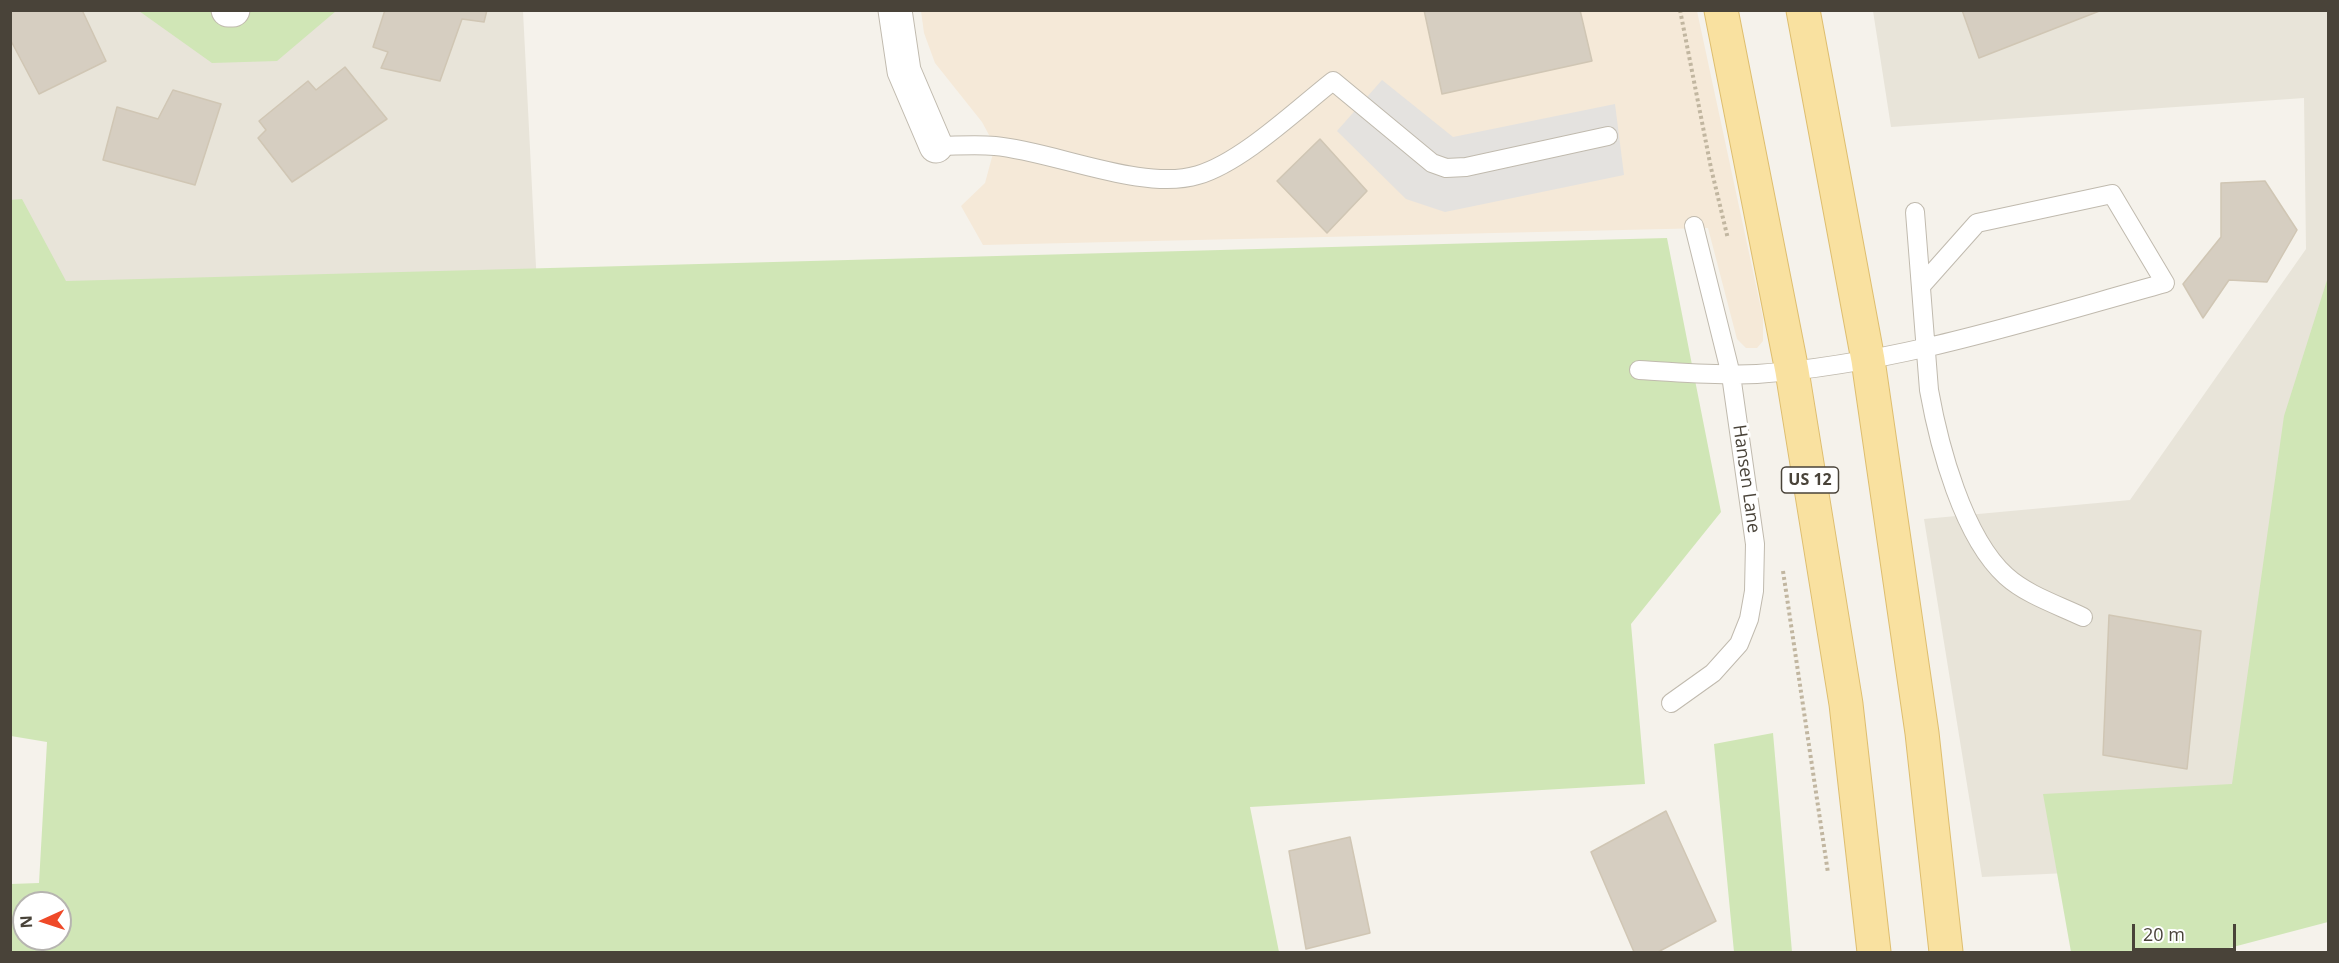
<!DOCTYPE html>
<style>
body{margin:0}
#map{position:relative;width:2339px;height:963px;overflow:hidden;background:#f5f2eb;font-family:"Open Sans",sans-serif}
canvas{display:block}
.frame{position:absolute;inset:0;border:12px solid #494339;pointer-events:none}
.north{position:absolute;left:12px;top:891px;width:60px;height:60px;box-sizing:border-box;background:#fff;border:2px solid #b6b4b0;border-radius:50%;rotate:267deg;font-size:16px;font-weight:700;line-height:24px;text-align:center;color:#494339}
.north::after{content:'';display:block;margin:auto;width:21px;height:27px;background:#ef4928;clip-path:polygon(50% 0,100% 100%,50% 72%,0 100%)}
.scale{position:absolute;left:2132px;top:924px;width:104px;height:27px;box-sizing:border-box;border:3px solid #494339;border-top:0;padding-left:8px;font-size:18px;line-height:21px;white-space:nowrap;color:#494339;-webkit-text-stroke:4px #fff;paint-order:stroke}
</style>
<div id="map">
<canvas width="2339" height="963"></canvas>
<div class="frame"></div>
<div class="north">N</div>
<div class="scale">20 m</div>
</div>
<script>
const ctx = document.querySelector('canvas').getContext('2d');
ctx.lineJoin = 'round';
function fillPath(path, color) {
  ctx.fillStyle = color;
  ctx.fill(path, 'evenodd');
}
function stroke(path, color, width, dash) {
  ctx.strokeStyle = color;
  ctx.lineWidth = width;
  ctx.lineCap = dash ? 'butt' : 'round';
  ctx.setLineDash(dash || []);
  ctx.stroke(path);
}
function label(font, color, halo, rows, align = 'center') {
  ctx.font = font + ' "Open Sans",sans-serif';
  ctx.lineWidth = 6;
  ctx.setLineDash([]);
  ctx.textBaseline = 'middle';
  ctx.strokeStyle = halo;
  ctx.fillStyle = color;
  for (const [text, x, y, turn = 0] of rows) {
    ctx.save();
    ctx.translate(x, y);
    ctx.rotate((+turn || 0) * Math.PI / 180);
    ctx.textAlign = isNaN(turn) ? turn : align;
    if (halo) ctx.strokeText(text, 0, 0);
    ctx.fillText(text, 0, 0);
    ctx.restore();
  }
}
fillPath(new Path2D(`
 M 10,11 L 523,11 L 538,306 L 11,328 Z
 M 1873,11 L 2328,11 L 2328,762 L 2302,862 L 1982,877 L 1924,519 L 2130,500 L 2306,249 L 2304,98 L 1891,127 Z`), '#e8e4d9');
fillPath(new Path2D(`
 M 921,11 L 1697,11 L 1763,318 L 1763,341 L 1757,348 L 1746,348 L 1737,339 L 1708,228 L 983,245 L 961,206 L 985,183 L 995,146 L 982,122 L 935,63 L 924,33 Z`), '#f5e9d8');
fillPath(new Path2D(`
 M 139,11 L 336,11 L 277,61 L 212,63 Z
 M 22,199 L 66,281 L 1667,238 L 1721,512 L 1631,624 L 1645,784 L 1250,807 L 1279,952 L 11,952 L 11,884 L 39,883 L 47,742 L 11,736 L 10,200 ZM 24,903 L 60,903 L 60,939 L 24,939 Z
 M 2328,277 L 2328,922 L 2214,952 L 2071,952 L 2043,794 L 2232,784 L 2284,416 Z
 M 1773,733 L 1792,952 L 1734,952 L 1714,744 Z`), '#d0e6b6');
fillPath(new Path2D(`
 M 1382,80 L 1453,137 L 1615,104 L 1624,175 L 1445,212 L 1406,199 L 1337,131 Z`), '#e4e2df');
const building = new Path2D(`
 M 10,10 L 82,10 L 106,61 L 39,94 L 10,39 Z
 M 385,10 L 487,10 L 484,22 L 462,19 L 440,81 L 381,68 L 388,52 L 373,47 Z
 M 1424,10 L 1580,10 L 1592,61 L 1442,94 Z
 M 1962,10 L 2102,10 L 1979,58 Z
 M 345,67 L 387,119 L 292,182 L 258,138 L 266,130 L 259,121 L 308,81 L 316,90 Z
 M 173,90 L 221,104 L 195,185 L 103,160 L 117,107 L 158,119 Z
 M 1320,139 L 1367,191 L 1327,233 L 1277,181 Z
 M 2265,181 L 2297,230 L 2267,282 L 2229,280 L 2203,318 L 2183,284 L 2221,237 L 2221,183 Z
 M 2109,615 L 2201,631 L 2187,769 L 2103,755 Z
 M 1666,811 L 1716,921 L 1658,952 L 1634,952 L 1591,852 Z
 M 1350,837 L 1370,933 L 1306,949 L 1289,851 Z`);
fillPath(building, '#d6cec1');
stroke(building, '#d0c6b4', 1.5);
const lane = new Path2D(`
 M 936,146 C 955,146 976,144 995,146 C 1053,151 1143,192 1198,175 C 1242,162 1296,110 1333,81 L 1432,163 L 1446,168 L 1466,167 L 1608,136
 M 1915,212 L 1929,390 C 1939,446 1963,537 2006,576 C 2027,595 2058,605 2083,617
 M 1639,370 C 1678,372 1718,376 1757,374 C 1897,364 2031,320 2165,283 L 2112,194 L 1977,223 L 1921,286
 M 1671,703 L 1713,673 L 1739,644 L 1749,619 L 1754,591 L 1755,544 L 1731,375 L 1694,226`);
const street = new Path2D(`
 M 228,10 L 233,10
 M 895,10 L 904,71 L 936,146`);
const primary = new Path2D(`
 M 1721,10 L 1792,371 L 1846,704 L 1874,952
 M 1803,10 L 1868,360 L 1922,733 L 1946,952`);
stroke(lane, '#c0baae', 20);
stroke(street, '#c0baae', 35);
stroke(primary, '#debe6f', 35);
stroke(new Path2D(`
 M 1680,10 L 1711,168 L 1728,239
 M 1783,571 L 1828,873`), '#c1b6a0', 4, [3, 3]);
stroke(lane, '#fff', 18);
stroke(street, '#fff', 33);
stroke(primary, '#f9e1a0', 33);
for (const [x, y, w] of [
 [1810,480,57]
]) {
  const box = new Path2D();
  box.roundRect(x - w / 2, y - 13, w, 26, 4.5);
  ctx.fillStyle = '#fff';
  ctx.fill(box);
  stroke(box, '#494339', 1.5);
}
label('bold 16px', '#494339', null, [
 ["US 12",1810,480]
]);
label('18px', '#494339', '#fff', [
 ["Hansen Lane",1746,479,82]
]);
</script>
